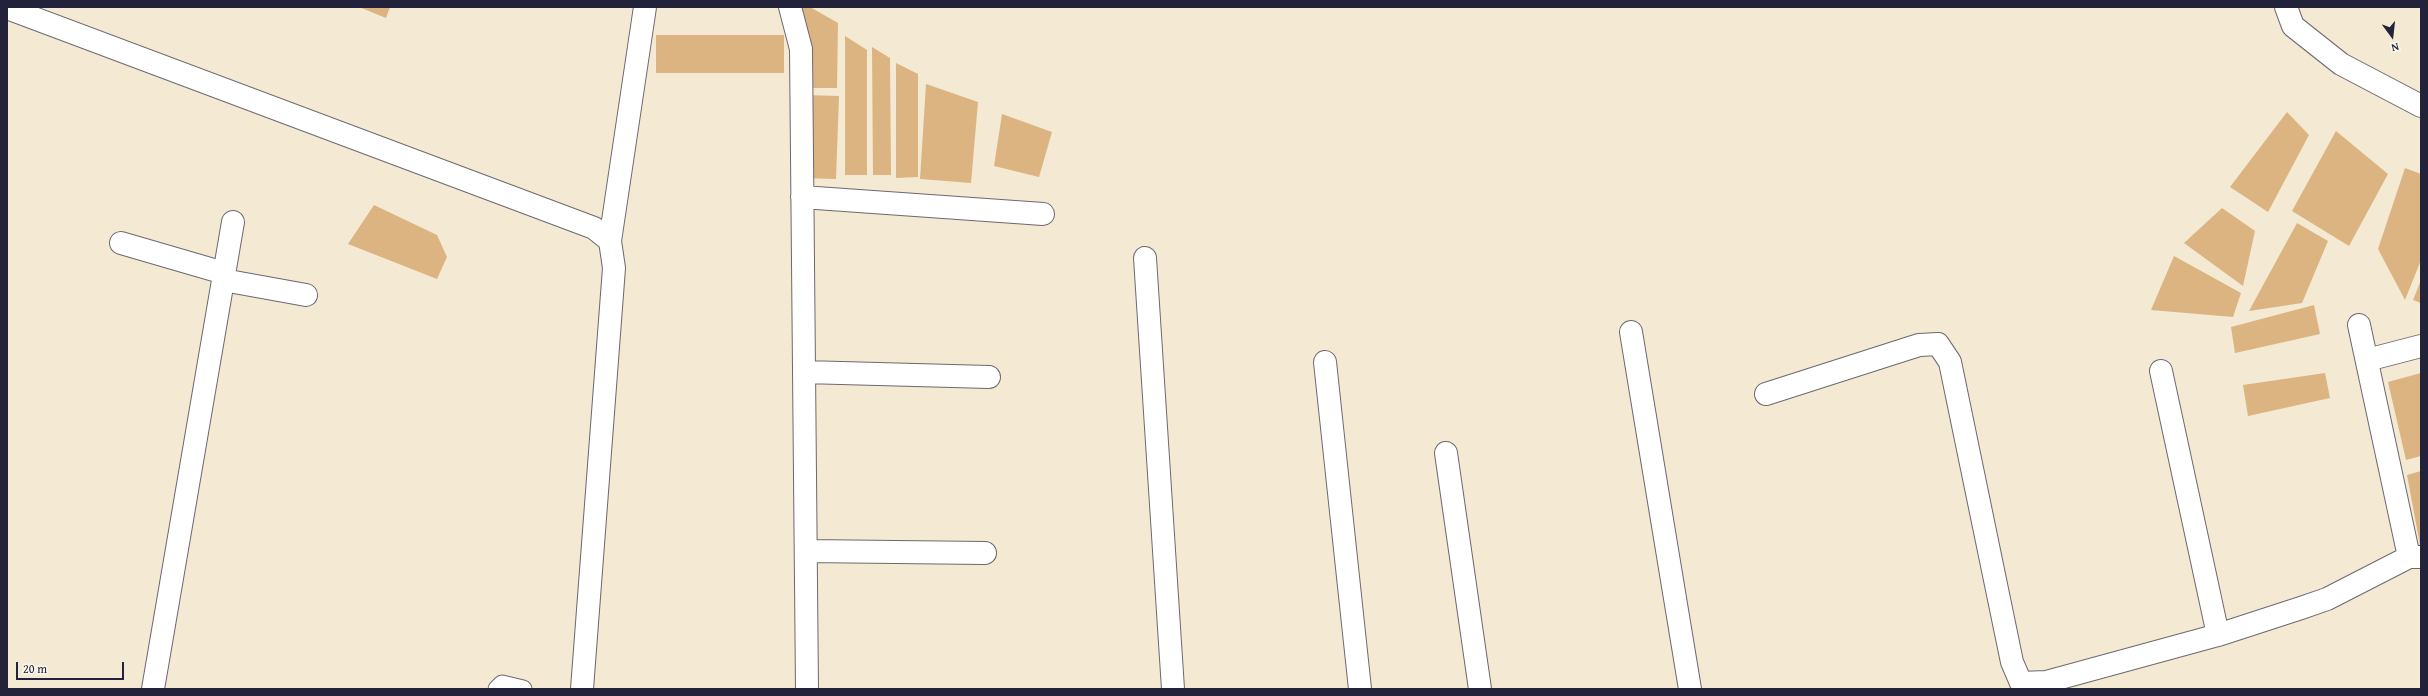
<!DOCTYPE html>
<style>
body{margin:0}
#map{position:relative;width:2428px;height:696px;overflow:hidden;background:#f4e9d2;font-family:"Gentium Book Plus",serif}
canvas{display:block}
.frame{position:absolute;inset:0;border:8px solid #22223b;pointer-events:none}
.north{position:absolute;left:2372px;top:16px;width:40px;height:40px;-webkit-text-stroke:3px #fbf7ec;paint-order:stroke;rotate:165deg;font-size:11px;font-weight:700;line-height:16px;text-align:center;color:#22223b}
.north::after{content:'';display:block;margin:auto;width:14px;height:18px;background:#22223b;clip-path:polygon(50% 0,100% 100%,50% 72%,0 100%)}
.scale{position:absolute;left:16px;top:662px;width:108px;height:18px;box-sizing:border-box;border:2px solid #22223b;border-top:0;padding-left:5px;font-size:12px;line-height:14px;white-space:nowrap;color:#22223b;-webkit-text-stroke:3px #fbf7ec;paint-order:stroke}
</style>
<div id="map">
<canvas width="2428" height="696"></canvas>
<div class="frame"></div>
<div class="north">N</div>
<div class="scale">20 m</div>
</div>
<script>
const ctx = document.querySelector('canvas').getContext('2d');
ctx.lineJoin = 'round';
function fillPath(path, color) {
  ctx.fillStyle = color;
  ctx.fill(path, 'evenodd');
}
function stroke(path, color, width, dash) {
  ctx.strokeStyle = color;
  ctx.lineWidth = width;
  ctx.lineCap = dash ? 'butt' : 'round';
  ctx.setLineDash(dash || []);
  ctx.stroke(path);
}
fillPath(new Path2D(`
 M 359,7 L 390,7 L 386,18 Z
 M 802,7 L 810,7 L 838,23 L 837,88 L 802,88 Z
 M 656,35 L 784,35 L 784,73 L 656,73 Z
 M 845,36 L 867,50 L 867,175 L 845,175 Z
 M 872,47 L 890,58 L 891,175 L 873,175 Z
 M 896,63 L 918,74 L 918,177 L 896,178 Z
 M 926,84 L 978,102 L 971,183 L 920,179 Z
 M 805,95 L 839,96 L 836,179 L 801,178 Z
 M 2287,112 L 2309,135 L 2268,212 L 2230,187 Z
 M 1002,114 L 1052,132 L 1039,177 L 994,166 Z
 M 2336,131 L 2388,174 L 2349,246 L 2292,211 Z
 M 2405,168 L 2421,174 L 2421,260 L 2405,300 L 2378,249 Z
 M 374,205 L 437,235 L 447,257 L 437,279 L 348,244 Z
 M 2222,208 L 2255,231 L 2243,286 L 2184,243 Z
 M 2297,223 L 2328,241 L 2302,303 L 2249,311 Z
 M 2174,256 L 2241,293 L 2233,317 L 2151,310 Z
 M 2421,280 L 2421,303 L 2413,300 Z
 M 2314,305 L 2320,334 L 2235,353 L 2231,327 Z
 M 2325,373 L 2330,398 L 2248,416 L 2243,385 Z
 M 2421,373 L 2421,456 L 2406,460 L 2388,382 Z
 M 2421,471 L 2421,545 L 2420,545 L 2407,475 Z`), '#dcb481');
const service = new Path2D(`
 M 497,689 L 502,684 L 523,689`);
const minor = new Path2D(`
 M 790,7 L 801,49 L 807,689
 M 2286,7 L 2293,26 L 2341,64 L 2421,106
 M 7,8 L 594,228 L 610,241
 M 802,197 L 1043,214
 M 121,243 L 224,273
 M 1145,258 L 1173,689
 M 223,280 L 306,295
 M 2359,325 L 2409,557
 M 1631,332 L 1690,689
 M 2367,360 L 2421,346
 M 1325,362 L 1360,689
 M 2161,371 L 2218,635
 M 804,372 L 989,377
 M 1766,394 L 1919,345 L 1938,344 L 1950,362 L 2012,662 L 2021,683 L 2046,682 L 2218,635 L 2301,608 L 2327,599 L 2409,557 L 2421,557
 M 1446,453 L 1480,689
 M 806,551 L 985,553
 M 153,689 L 233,222
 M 582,689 L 614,268 L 610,241 L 645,7`);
stroke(service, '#6c6870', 19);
stroke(minor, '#6c6870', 24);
stroke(service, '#fff', 17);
stroke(minor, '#fff', 22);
</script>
